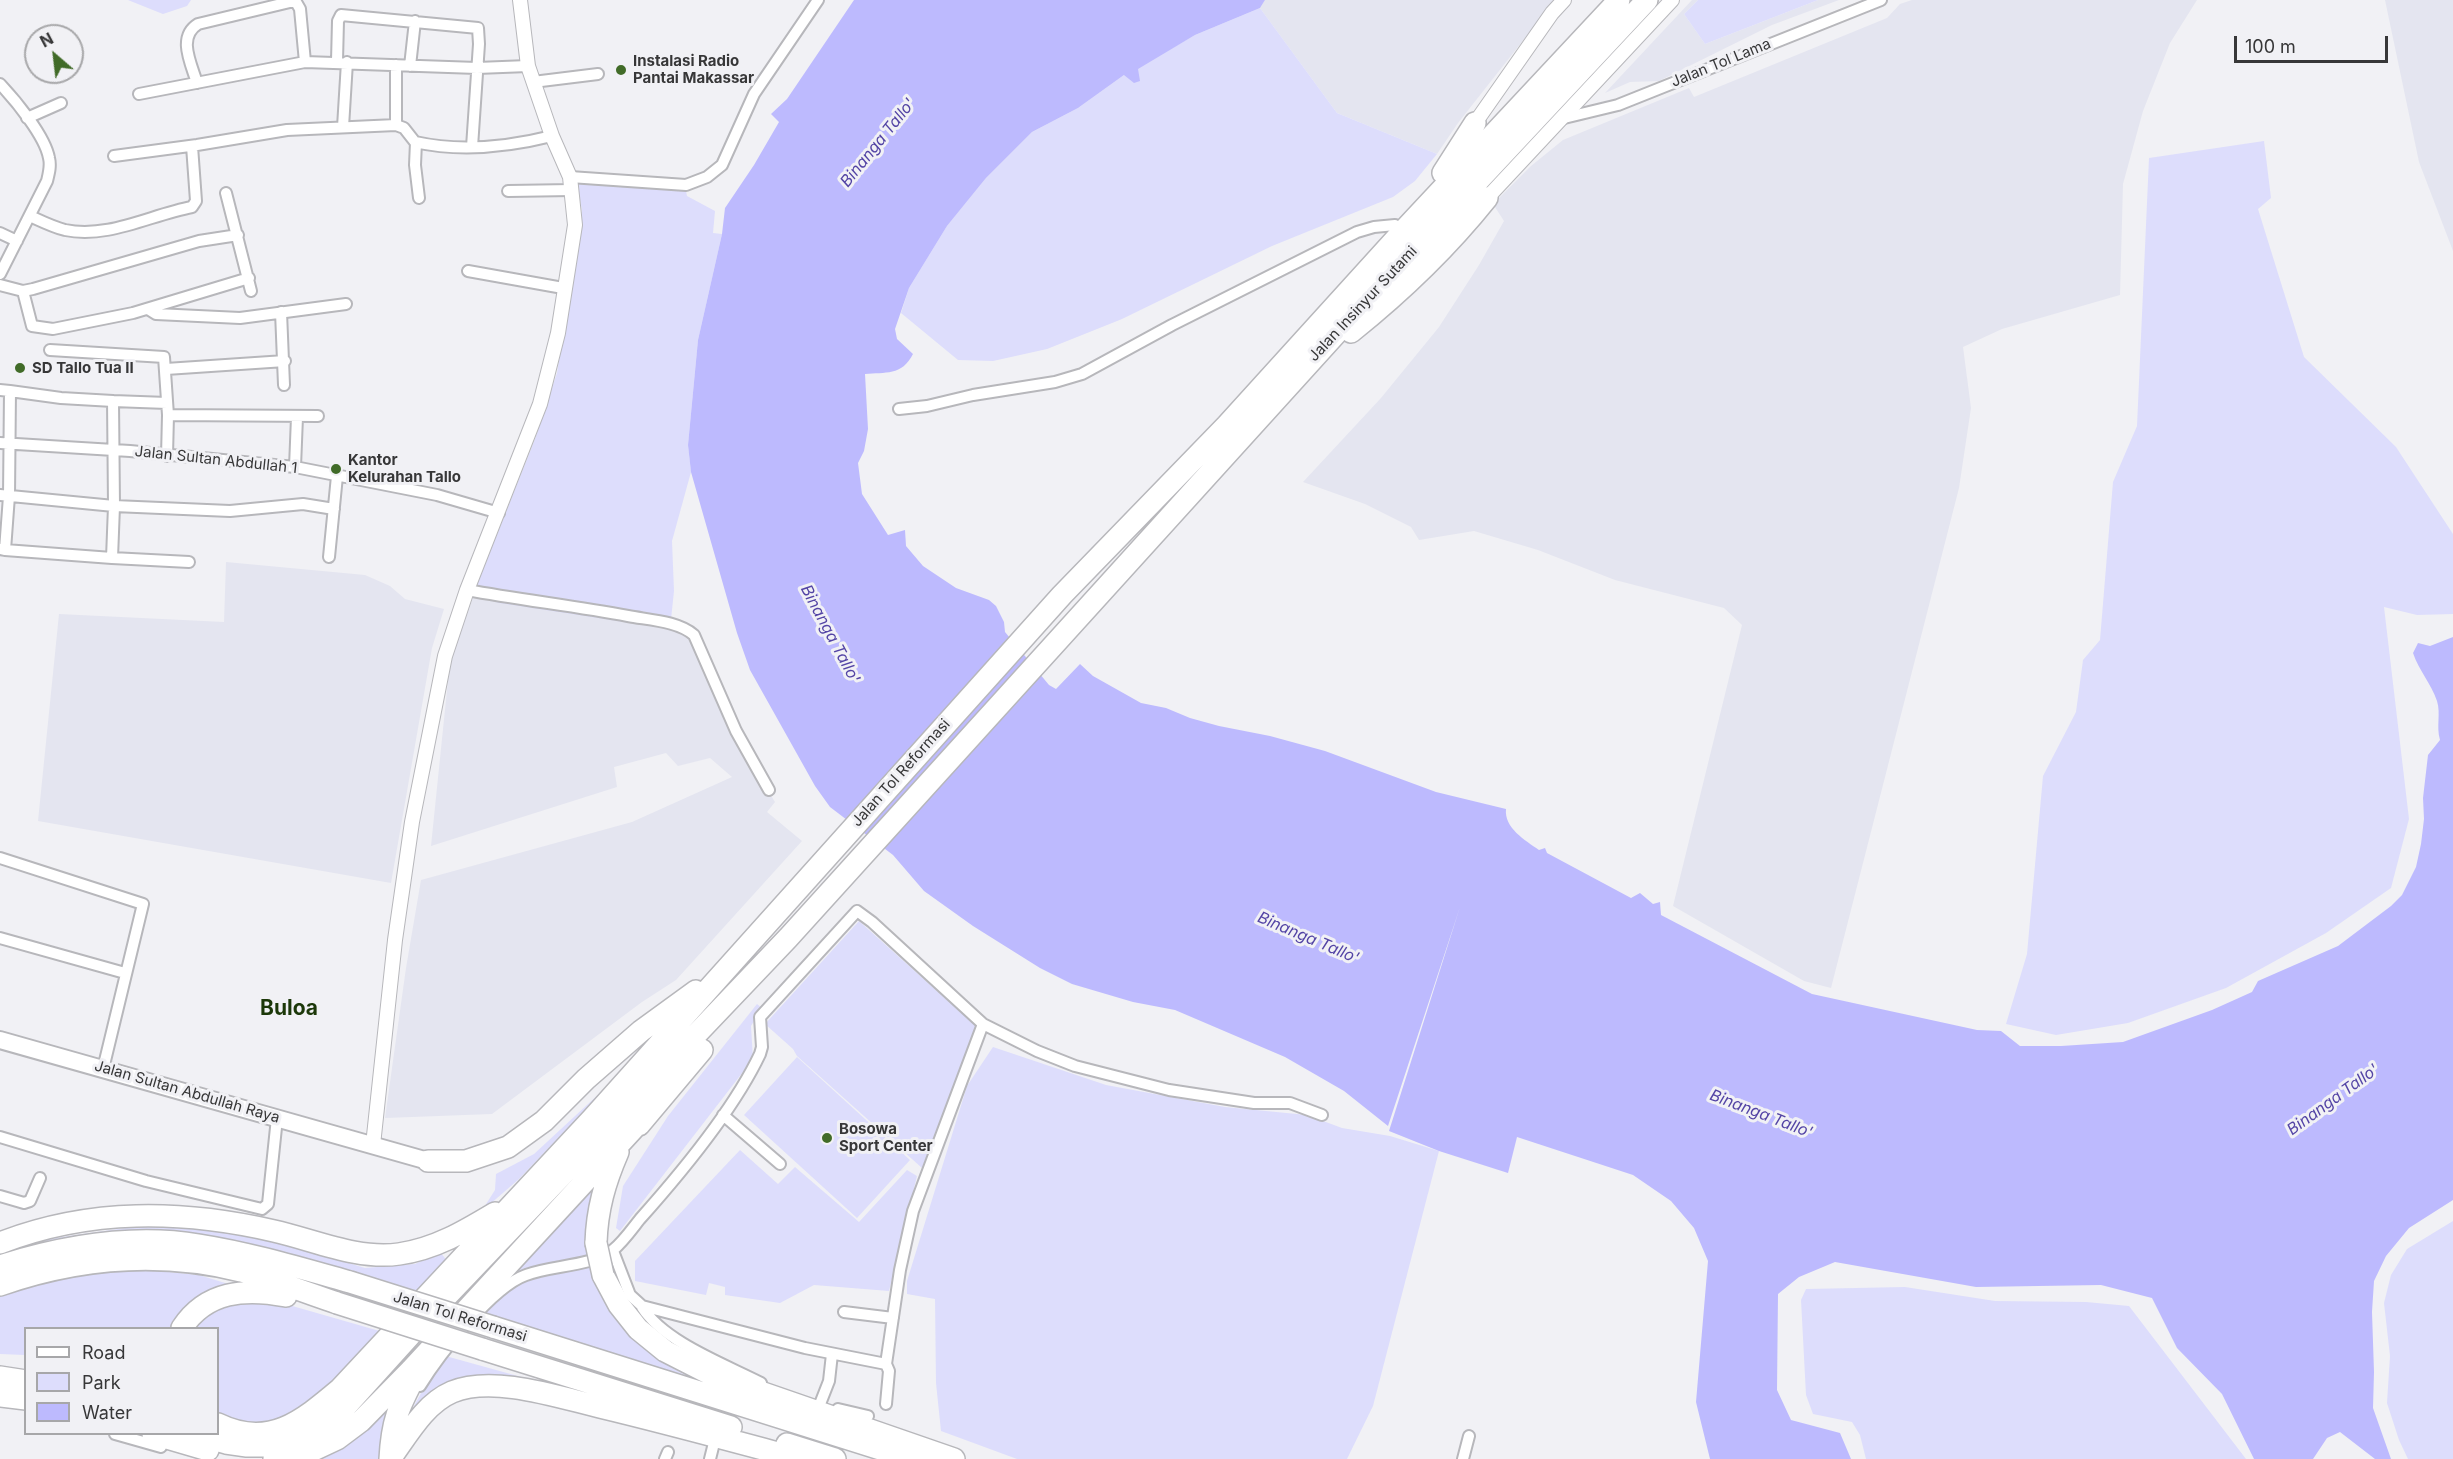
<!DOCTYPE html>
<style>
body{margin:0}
#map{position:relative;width:2453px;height:1459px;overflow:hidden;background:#f1f1f5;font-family:Inter,sans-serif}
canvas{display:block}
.legend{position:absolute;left:24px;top:1327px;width:195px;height:108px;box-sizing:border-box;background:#f1f1f5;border:2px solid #a7a7a9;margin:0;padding:8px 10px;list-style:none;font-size:18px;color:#373738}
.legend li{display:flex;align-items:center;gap:12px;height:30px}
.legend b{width:30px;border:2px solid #a7a7a9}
.north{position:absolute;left:24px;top:24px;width:60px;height:60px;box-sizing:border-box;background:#f1f1f5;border:2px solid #a7a7a9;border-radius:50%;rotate:332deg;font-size:16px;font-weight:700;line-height:24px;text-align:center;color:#373738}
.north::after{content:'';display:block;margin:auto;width:21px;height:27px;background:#416b28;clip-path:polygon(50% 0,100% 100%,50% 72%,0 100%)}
.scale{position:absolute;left:2234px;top:36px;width:154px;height:27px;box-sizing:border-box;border:3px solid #373738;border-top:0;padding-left:8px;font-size:18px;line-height:21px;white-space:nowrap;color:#373738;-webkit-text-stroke:4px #f1f1f5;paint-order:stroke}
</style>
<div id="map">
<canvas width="2453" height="1459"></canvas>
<ul class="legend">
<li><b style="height:8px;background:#fff"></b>Road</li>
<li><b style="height:16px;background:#ddddfc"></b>Park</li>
<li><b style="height:16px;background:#bdbafe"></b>Water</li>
</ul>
<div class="north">N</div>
<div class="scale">100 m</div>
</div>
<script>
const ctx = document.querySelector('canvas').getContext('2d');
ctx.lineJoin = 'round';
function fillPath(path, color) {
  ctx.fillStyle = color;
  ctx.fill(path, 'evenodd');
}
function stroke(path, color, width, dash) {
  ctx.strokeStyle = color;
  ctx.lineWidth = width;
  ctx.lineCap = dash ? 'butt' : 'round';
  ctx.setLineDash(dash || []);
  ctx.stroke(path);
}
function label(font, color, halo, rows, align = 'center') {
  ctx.font = font + ' Inter,sans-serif';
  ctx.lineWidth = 6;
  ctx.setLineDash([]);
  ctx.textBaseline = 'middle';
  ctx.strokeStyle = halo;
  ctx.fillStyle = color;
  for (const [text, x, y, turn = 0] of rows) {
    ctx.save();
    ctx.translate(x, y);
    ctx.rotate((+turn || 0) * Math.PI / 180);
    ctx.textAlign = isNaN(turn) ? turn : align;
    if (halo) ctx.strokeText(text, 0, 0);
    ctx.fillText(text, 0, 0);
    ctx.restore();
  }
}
fillPath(new Path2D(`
 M 1265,0 L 1555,0 L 1458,123 L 1437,154 L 1337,113 L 1260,8 Z
 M 1692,0 L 1698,0 L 1684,14 L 1705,44 L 1818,0 L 1839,0 L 1772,25 L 1659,81 L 1630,82 L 1605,93 Z
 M 1912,0 L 2197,0 L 2170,43 L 2143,111 L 2123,184 L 2120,295 L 2002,329 L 1963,347 L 1971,408 L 1959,488 L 1831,988 L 1804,981 L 1673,906 L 1742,625 L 1724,608 L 1615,580 L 1538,550 L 1474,531 L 1419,540 L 1411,527 L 1365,504 L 1303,482 L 1381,398 L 1439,327 L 1479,265 L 1504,221 L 1493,204 L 1531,166 L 1563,140 L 1689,88 L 1694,97 L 1887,18 L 1900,4 Z
 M 2385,0 L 2453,0 L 2453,251 L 2419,162 Z
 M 226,562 L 365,575 L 390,586 L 405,599 L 444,609 L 432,648 L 391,883 L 38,821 L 59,614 L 224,622 Z
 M 473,598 L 678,630 L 689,636 L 740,746 L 775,802 L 767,812 L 802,841 L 676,980 L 642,1002 L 492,1114 L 385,1118 L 406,968 L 421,880 L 632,822 L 732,777 L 710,758 L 678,766 L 666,753 L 614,767 L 617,787 L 431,846 L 450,661 Z`), '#e4e5f0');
fillPath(new Path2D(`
 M 128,0 L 191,0 L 187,6 L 163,14 Z
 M 1698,0 L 1818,0 L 1705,44 L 1684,14 Z
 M 1260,8 L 1337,113 L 1437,154 L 1415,181 L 1393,197 L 1272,246 L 1122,319 L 1047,349 L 993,361 L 958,360 L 901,313 L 909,288 L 947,226 L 986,178 L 1032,132 L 1078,108 L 1124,75 L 1195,35 Z
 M 2264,141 L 2271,198 L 2258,209 L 2304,357 L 2396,447 L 2453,534 L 2453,614 L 2417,615 L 2384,607 L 2409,819 L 2391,888 L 2326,933 L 2226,988 L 2128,1023 L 2056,1035 L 2006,1024 L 2027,954 L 2043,776 L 2076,712 L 2083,660 L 2100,640 L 2113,482 L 2137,426 L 2149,158 Z
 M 577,181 L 686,191 L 687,196 L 715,211 L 713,233 L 722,234 L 698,340 L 688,445 L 691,472 L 672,541 L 674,591 L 670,629 L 499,603 L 476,596 L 476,587 L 535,439 L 557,373 L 582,211 Z
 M 859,921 L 976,1026 L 922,1168 L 797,1056 L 793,1049 L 765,1024 Z
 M 757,1004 L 762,1008 L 751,1026 L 753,1059 L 620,1231 L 616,1228 L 623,1186 L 668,1116 Z
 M 993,1047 L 1106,1085 L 1225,1107 L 1307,1115 L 1342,1128 L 1390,1136 L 1439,1151 L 1373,1406 L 1347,1459 L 1017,1459 L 941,1431 L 936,1383 L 935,1299 L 907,1294 L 907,1281 L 967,1086 Z
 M 797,1057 L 910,1160 L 857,1218 L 744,1115 Z
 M 615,1079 L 519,1179 L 481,1212 L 495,1190 L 496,1174 L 534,1154 Z
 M 740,1150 L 778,1184 L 795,1167 L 859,1222 L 907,1170 L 917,1176 L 889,1291 L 814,1285 L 780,1303 L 725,1295 L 725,1287 L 709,1283 L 706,1295 L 635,1281 L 635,1261 Z
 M 602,1175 C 594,1197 584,1231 587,1255 C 593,1297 631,1342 666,1364 C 698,1385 740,1395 776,1409 L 471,1308 Z
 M 2453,1221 L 2453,1459 L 2408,1459 L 2399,1440 L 2387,1403 L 2390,1356 L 2384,1303 L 2391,1275 L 2407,1249 Z
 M 139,1226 L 225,1231 L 316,1253 L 365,1268 L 415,1264 L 440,1252 L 448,1262 L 418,1297 L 341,1275 L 0,1261 L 0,1254 L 48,1239 Z
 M 119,1267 L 199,1275 L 235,1286 C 208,1296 182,1300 170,1328 L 26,1328 L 25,1355 L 0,1354 L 0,1297 L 59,1276 Z
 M 1905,1287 L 1995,1301 L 2086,1302 L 2129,1306 L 2246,1459 L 1866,1459 L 1860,1435 L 1852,1422 L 1813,1414 L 1806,1395 L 1801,1300 L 1806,1289 Z
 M 268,1299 L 383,1332 L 337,1384 L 264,1430 L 218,1418 L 218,1328 L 185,1328 L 209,1305 Z
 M 442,1355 L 669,1418 L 517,1385 L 409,1415 Z
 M 392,1404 L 379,1459 L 316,1459 Z`), '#ddddfc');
fillPath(new Path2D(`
 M 854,0 L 1265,0 L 1260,8 L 1195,35 L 1138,69 L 1140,81 L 1134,83 L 1124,75 L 1078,108 L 1032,132 L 986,178 L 947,226 L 909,288 L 895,329 L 897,339 L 913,354 C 902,376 885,372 865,374 L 868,429 L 864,451 L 858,463 L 862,494 L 888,535 L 905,530 L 906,546 L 923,566 L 956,588 L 989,600 L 996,606 L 1004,622 L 1005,632 L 1049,685 L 1056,689 L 1080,664 L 1093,676 L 1141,703 L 1166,708 L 1190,718 L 1219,726 L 1270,736 L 1325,751 L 1436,792 L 1506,809 C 1504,828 1525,840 1539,850 L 1545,848 L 1547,853 L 1631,898 L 1640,893 L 1653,904 L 1660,902 L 1661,915 L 1812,994 L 1977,1030 L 2001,1031 L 2020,1046 L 2061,1046 L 2123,1042 L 2212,1010 L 2252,992 L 2258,981 L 2338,946 L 2391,906 L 2402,895 L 2416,867 L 2421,844 L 2424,819 L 2423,798 L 2428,755 L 2440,740 C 2436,726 2441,714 2437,701 C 2431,683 2419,671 2413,653 L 2418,643 L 2430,646 L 2453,637 L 2453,1200 L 2409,1228 L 2386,1256 L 2374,1281 L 2372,1312 L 2374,1372 L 2373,1408 L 2391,1459 L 2375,1459 L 2340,1432 L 2327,1438 L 2313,1459 L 2254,1459 L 2222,1394 L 2177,1348 L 2152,1298 L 2101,1285 L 1976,1287 L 1835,1262 L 1799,1277 L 1778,1294 L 1777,1390 L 1791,1420 L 1840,1433 L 1851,1459 L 1710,1459 L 1696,1402 L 1708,1261 L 1694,1228 L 1671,1201 L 1633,1175 L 1517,1137 L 1508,1173 L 1439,1151 L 1389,1131 L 1460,907 L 1388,1126 L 1344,1091 L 1285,1057 L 1175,1010 L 1133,1002 L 1072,984 L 1040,968 L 973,926 L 924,891 L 893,855 L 830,807 L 815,786 L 750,670 L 737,633 L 691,472 L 688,445 L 698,340 L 722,234 L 725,208 L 754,165 L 779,122 L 771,114 L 787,99 Z`), '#bdbafe');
const minor = new Path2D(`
 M 337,61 L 338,21 L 341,15 L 478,28 L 479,44 L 472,147
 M 410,66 L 415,21
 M 533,82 L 598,74
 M 197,83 C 191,63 177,37 198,24 L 290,2 L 296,2 L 300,9 L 305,62
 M 0,84 C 16,101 45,136 49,158 C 51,166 49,173 47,181 L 0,274
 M 139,94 L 305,62 L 477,68 L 528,66
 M 27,118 L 61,103
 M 1560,119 L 1618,105 L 1881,0
 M 396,125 L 396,65
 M 343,127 L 347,62
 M 416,142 L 415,165 L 419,198
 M 114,156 L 197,145 L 287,130 L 396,125 L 404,128 L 415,142 C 460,152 508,147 552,136
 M 570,177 L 686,185 L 707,177 L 722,165 L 754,94 L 818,0
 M 508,191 L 572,190
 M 226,193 L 251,291
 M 30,216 C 41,221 53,227 65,230 C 108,239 150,215 192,207 L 196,201 L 192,146
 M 0,233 L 17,241
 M 468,271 L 563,288
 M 0,285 L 23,291 L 33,289 L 199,241 L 238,235
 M 23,291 L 32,326 L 53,329 L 133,313 L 249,278
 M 148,309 L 156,314 L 240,318 L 346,304
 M 281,312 L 284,385
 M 50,350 L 164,357 L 168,415 L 167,456
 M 166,369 L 285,361
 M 0,390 L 10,391 L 9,496 L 5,550 L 0,549
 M 113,401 L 167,403
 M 899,409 L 927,406 L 973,395 L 1055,382 L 1082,374 L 1172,325 L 1357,232 L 1374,227 L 1395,225 L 1403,231
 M 168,415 L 318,416
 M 0,443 L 130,451 L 295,467 L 437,495 L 499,513
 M 295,467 L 297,417
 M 0,495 L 114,506 L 113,401 L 61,398 L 10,391
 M 5,550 L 112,558 L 114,506 L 230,511 L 303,504 L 334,509
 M 329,557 L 337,476
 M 112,558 L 189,562
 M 467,590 C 521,600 575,606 628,616 C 649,620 678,621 694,635 L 736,731 L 769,790
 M 0,858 L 143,904 L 103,1069
 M 0,938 L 125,973
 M 723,1115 L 780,1164
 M 0,1137 L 146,1181 L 262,1209 L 268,1204 L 277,1118
 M 0,1196 L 24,1203 L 30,1201 L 40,1178
 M 613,1251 L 630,1295 L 642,1306 L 805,1348 L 886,1364
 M 642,1307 C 664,1342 724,1364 761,1383
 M 844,1312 L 893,1318
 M 420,1386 C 439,1355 492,1287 526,1275 C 552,1265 590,1267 613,1250 C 623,1242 632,1229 640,1219 C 682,1172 733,1111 760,1054 L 762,1047 L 760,1017 L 857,911 L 872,922 L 983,1024 L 1037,1051 L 1075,1066 L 1169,1090 L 1254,1103 L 1290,1103 L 1322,1115
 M 820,1404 L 829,1381 L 832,1354
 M 886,1404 L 889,1371 L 886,1364 L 900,1270 L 913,1211 L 983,1024
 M 838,1409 L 868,1416
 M 115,1434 L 161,1447
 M 665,1459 L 668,1452
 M 710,1459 L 714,1443
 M 1463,1459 L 1469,1436`);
const tertiary = new Path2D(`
 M 1475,123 L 1552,13 L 1564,0
 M 1487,198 L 1672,0
 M 373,1145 L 395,940 L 412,822 L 445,656 L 467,590 L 540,404 L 558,333 L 575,225 L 570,177 L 552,136 L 528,66 L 520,0`);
const secondary = new Path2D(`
 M 0,1040 L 428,1161`);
const motorway = new Path2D(`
 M 1443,173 L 1475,123
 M 1351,332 C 1401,292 1447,248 1487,198
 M 639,1125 L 702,1050
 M 428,1161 L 466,1161 L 508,1147 L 544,1121 L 586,1079 L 641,1031 L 696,991
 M 0,1243 C 90,1208 182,1210 274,1231 C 314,1240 358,1260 399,1254 C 435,1249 465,1231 495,1213
 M 596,1243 C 597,1209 605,1182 618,1152
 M 0,1266 C 63,1246 132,1234 199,1245 C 250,1253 300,1268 350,1282
 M 603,1275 L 619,1305 L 638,1329 L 665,1351 L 714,1376 L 954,1459
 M 0,1285 C 78,1258 160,1251 241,1271 C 273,1280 305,1292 337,1303
 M 493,1327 L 912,1459
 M 182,1328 C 206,1291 245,1288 286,1296
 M 482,1349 L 731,1427
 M 0,1377 L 26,1381
 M 0,1396 L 26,1399
 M 218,1424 C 269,1449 302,1421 340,1389 L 592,1119 L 1062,595 L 1227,425 L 1403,231 L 1619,0
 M 153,1434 L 208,1450
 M 194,1434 L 226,1443 L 247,1446 L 274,1446 L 306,1436 L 339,1414 L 424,1320 L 788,938 L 1362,305 L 1647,0
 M 787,1444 L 835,1459
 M 274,1459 L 305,1454 L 337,1439 L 361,1421 L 411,1370 L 647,1114
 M 390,1459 C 407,1436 424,1404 452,1392 C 493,1375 558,1397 600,1407 C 667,1423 733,1441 800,1459
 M 390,1459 C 392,1421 398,1408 416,1374`);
stroke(minor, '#b7b7bb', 14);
stroke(tertiary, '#b7b7bb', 16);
stroke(secondary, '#b7b7bb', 20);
stroke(motorway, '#b7b7bb', 24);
stroke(minor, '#fff', 10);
stroke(tertiary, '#fff', 14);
stroke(secondary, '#fff', 16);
stroke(motorway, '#fff', 21);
const motorwayBridge = new Path2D(`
 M 596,1243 L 603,1275
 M 350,1282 L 493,1327
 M 337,1303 L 482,1349`);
stroke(motorwayBridge, '#b7b7bb', 24, []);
stroke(motorwayBridge, '#fff', 21);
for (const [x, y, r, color] of [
 [621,70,6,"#416b28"],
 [20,368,6,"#416b28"],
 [336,469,6,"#416b28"],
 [827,1138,6,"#416b28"]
]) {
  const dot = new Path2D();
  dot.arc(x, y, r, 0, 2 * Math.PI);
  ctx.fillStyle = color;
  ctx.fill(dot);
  stroke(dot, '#f1f1f5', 2);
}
label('bold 15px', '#373738', '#f1f1f5', [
 ["Instalasi Radio",633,61],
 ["Pantai Makassar",633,78],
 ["SD Tallo Tua II",32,368],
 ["Kantor",348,460],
 ["Kelurahan Tallo",348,477],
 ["Bosowa",839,1129],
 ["Sport Center",839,1146]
], 'left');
label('15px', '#373738', '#f1f1f5', [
 ["Jalan Tol Lama",1721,63,-22],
 ["Jalan Insinyur Sutami",1363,304,-47],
 ["Jalan Sultan Abdullah 1",216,460,6],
 ["Jalan Tol Reformasi",901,773,-48],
 ["Jalan Sultan Abdullah Raya",187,1092,16],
 ["Jalan Tol Reformasi",460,1317,17]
]);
label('italic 16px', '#5344a5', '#f1f1f5', [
 ["Binanga Tallo'",878,143,-51],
 ["Binanga Tallo'",830,634,62],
 ["Binanga Tallo'",1308,938,23],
 ["Binanga Tallo'",2333,1100,-36],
 ["Binanga Tallo'",1761,1114,21]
]);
label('bold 21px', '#1c3809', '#f1f1f5', [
 ["Buloa",289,1009]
]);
</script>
